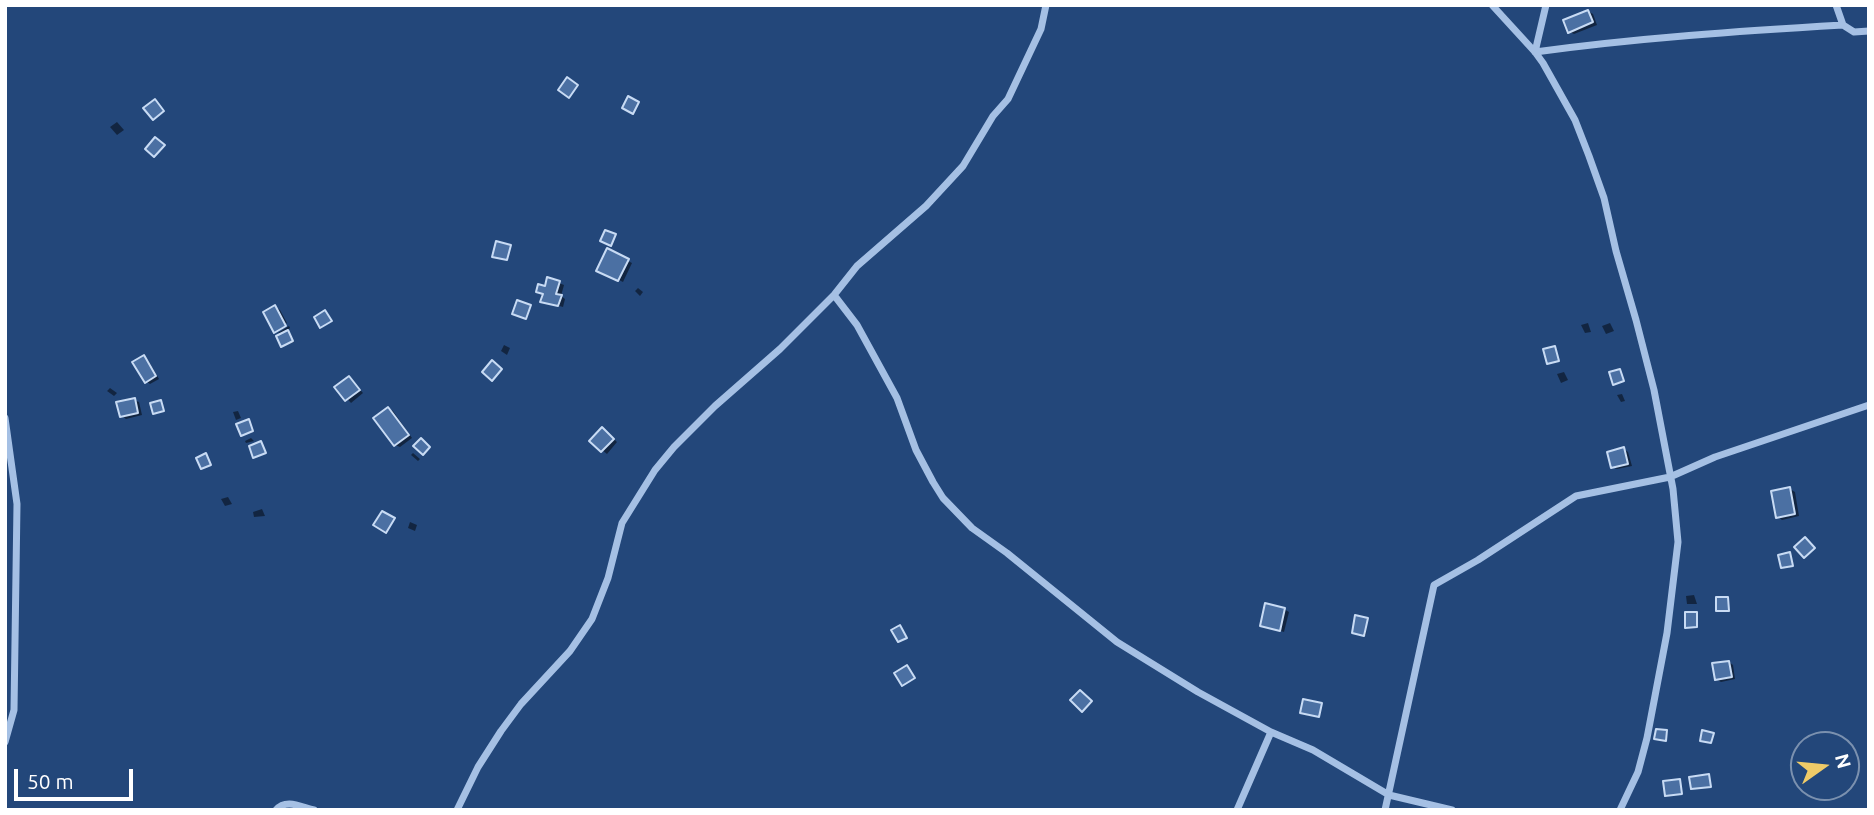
<!DOCTYPE html>
<style>
body{margin:0}
#map{position:relative;width:1874px;height:815px;overflow:hidden;background:#23477a;font-family:Ubuntu,sans-serif}
canvas{display:block}
.frame{position:absolute;inset:0;border:7px solid #fff;pointer-events:none}
.north{position:absolute;left:1790px;top:731px;width:70px;height:70px;box-sizing:border-box;background:#23477a;border:2px solid #7b91af;border-radius:50%;rotate:75deg;font-size:19px;font-weight:700;line-height:28px;text-align:center;color:#fff}
.north::after{content:'';display:block;margin:auto;width:24px;height:32px;background:#efcb68;clip-path:polygon(50% 0,100% 100%,50% 72%,0 100%)}
.scale{position:absolute;left:14px;top:769px;width:119px;height:32px;box-sizing:border-box;border:4px solid #fff;border-top:0;padding-left:9px;font-size:21px;line-height:24px;white-space:nowrap;color:#fff;-webkit-text-stroke:5px #23477a;paint-order:stroke}
</style>
<div id="map">
<canvas width="1874" height="815"></canvas>
<div class="frame"></div>
<div class="north">N</div>
<div class="scale">50 m</div>
</div>
<script>
const ctx = document.querySelector('canvas').getContext('2d');
ctx.lineJoin = 'round';
function fillPath(path, color) {
  ctx.fillStyle = color;
  ctx.fill(path, 'evenodd');
}
function stroke(path, color, width, dash) {
  ctx.strokeStyle = color;
  ctx.lineWidth = width;
  ctx.lineCap = dash ? 'butt' : 'round';
  ctx.setLineDash(dash || []);
  ctx.stroke(path);
}
fillPath(new Path2D(`
 M 1588,11 L 1593,14 L 1597,25 L 1574,34 L 1570,32 Z
 M 117,122 L 124,130 L 117,135 L 110,127 Z
 M 608,251 L 632,263 L 623,282 L 598,270 Z
 M 559,283 L 564,285 L 561,296 L 565,299 L 563,307 L 542,301 L 544,295 L 538,292 Z
 M 638,288 L 643,292 L 640,296 L 635,291 Z
 M 275,307 L 280,310 L 287,323 L 275,330 Z
 M 1588,323 L 1591,332 L 1585,333 L 1581,325 Z
 M 1610,323 L 1614,331 L 1606,334 L 1602,326 Z
 M 289,326 L 290,328 L 285,331 L 290,333 L 294,342 L 284,346 L 282,335 L 278,333 Z
 M 504,345 L 510,348 L 507,355 L 501,351 Z
 M 144,357 L 148,360 L 159,379 L 150,384 L 146,381 Z
 M 1564,372 L 1568,380 L 1561,383 L 1557,374 Z
 M 349,378 L 363,393 L 351,403 L 337,387 Z
 M 110,388 L 117,393 L 114,396 L 107,391 Z
 M 1622,394 L 1625,401 L 1621,402 L 1617,395 Z
 M 134,400 L 139,402 L 142,415 L 126,419 L 122,416 Z
 M 389,409 L 393,411 L 412,438 L 400,447 L 395,445 Z
 M 238,411 L 241,418 L 236,420 L 233,412 Z
 M 607,432 L 617,442 L 607,454 L 591,441 Z
 M 251,438 L 254,441 L 246,443 L 245,441 Z
 M 1624,449 L 1628,452 L 1632,466 L 1617,469 L 1612,467 Z
 M 413,453 L 420,459 L 418,461 L 411,455 Z
 M 1790,489 L 1795,492 L 1799,516 L 1782,520 L 1778,517 Z
 M 228,497 L 232,504 L 225,506 L 221,499 Z
 M 262,509 L 265,516 L 254,517 L 253,512 Z
 M 410,522 L 417,525 L 415,531 L 408,528 Z
 M 1694,595 L 1697,604 L 1687,604 L 1686,596 Z
 M 1284,609 L 1289,612 L 1284,632 L 1262,625 Z
 M 1367,619 L 1366,635 L 1355,633 Z
 M 1729,662 L 1733,665 L 1735,679 L 1721,682 L 1716,679 Z`), '#0007');
const building = new Path2D(`
 M 1588,10 L 1593,22 L 1568,33 L 1563,20 Z
 M 567,77 L 578,85 L 569,98 L 558,90 Z
 M 628,96 L 639,102 L 633,114 L 622,108 Z
 M 155,99 L 164,111 L 153,120 L 143,108 Z
 M 155,137 L 165,145 L 154,157 L 145,149 Z
 M 605,230 L 616,234 L 611,246 L 600,241 Z
 M 496,241 L 511,245 L 507,260 L 492,257 Z
 M 607,248 L 629,259 L 618,281 L 596,271 Z
 M 547,277 L 560,281 L 556,294 L 562,295 L 558,306 L 540,302 L 543,294 L 536,292 L 538,284 L 545,286 Z
 M 517,300 L 531,305 L 526,319 L 512,314 Z
 M 275,305 L 286,326 L 274,333 L 263,312 Z
 M 325,310 L 332,321 L 320,328 L 314,317 Z
 M 288,330 L 293,341 L 281,347 L 276,336 Z
 M 1555,346 L 1559,361 L 1547,364 L 1543,349 Z
 M 144,355 L 156,376 L 145,383 L 132,362 Z
 M 492,360 L 502,369 L 492,381 L 482,372 Z
 M 1620,369 L 1624,381 L 1613,385 L 1609,372 Z
 M 349,376 L 360,390 L 345,401 L 334,387 Z
 M 135,398 L 138,413 L 120,417 L 116,402 Z
 M 161,400 L 164,411 L 153,414 L 150,403 Z
 M 388,407 L 409,435 L 394,446 L 373,418 Z
 M 249,419 L 253,431 L 241,436 L 236,424 Z
 M 602,427 L 614,439 L 601,452 L 589,441 Z
 M 421,438 L 430,447 L 423,455 L 413,446 Z
 M 261,441 L 266,453 L 253,458 L 249,446 Z
 M 1624,447 L 1628,464 L 1611,468 L 1607,452 Z
 M 206,453 L 211,465 L 201,469 L 196,458 Z
 M 1790,487 L 1795,514 L 1776,518 L 1771,491 Z
 M 382,511 L 395,518 L 386,533 L 373,525 Z
 M 1805,537 L 1815,548 L 1804,558 L 1794,547 Z
 M 1790,552 L 1793,566 L 1781,568 L 1778,555 Z
 M 1716,597 L 1728,597 L 1729,611 L 1716,611 Z
 M 1265,603 L 1285,608 L 1280,631 L 1260,626 Z
 M 1685,612 L 1697,612 L 1697,627 L 1685,628 Z
 M 1355,615 L 1368,618 L 1364,636 L 1352,633 Z
 M 900,625 L 907,638 L 898,642 L 891,630 Z
 M 1729,661 L 1732,677 L 1715,680 L 1712,663 Z
 M 907,665 L 915,678 L 902,686 L 894,673 Z
 M 1080,690 L 1092,701 L 1082,712 L 1070,700 Z
 M 1303,699 L 1322,703 L 1319,717 L 1300,713 Z
 M 1656,729 L 1667,730 L 1666,741 L 1654,739 Z
 M 1702,730 L 1714,733 L 1711,743 L 1700,741 Z
 M 1709,774 L 1711,787 L 1691,789 L 1689,777 Z
 M 1680,779 L 1682,794 L 1665,796 L 1663,781 Z`);
fillPath(building, '#4b70a3');
stroke(building, '#c8dbf4', 2);
stroke(new Path2D(`
 M 1492,5 L 1535,52 L 1543,63 L 1575,120 L 1589,156 L 1604,198 L 1616,251 L 1636,320 L 1654,390 L 1673,489 L 1678,542 L 1667,633 L 1647,738 L 1638,772 L 1620,810
 M 1546,5 L 1535,52 C 1638,38 1740,31 1843,25 L 1854,32 L 1869,31
 M 1836,5 L 1843,25
 M 834,295 L 857,325 L 897,398 L 916,450 L 933,482 L 943,498 L 972,528 L 1007,553 L 1117,642 L 1198,692 L 1271,732 L 1313,750 L 1389,795 L 1452,810
 M 5,418 L 17,504 L 14,710 L 5,742
 M 276,810 C 286,798 301,807 314,810
 M 457,810 L 478,767 L 501,731 L 521,704 L 570,651 L 592,619 L 608,578 L 622,523 L 655,470 L 674,447 L 715,406 L 780,349 L 834,295 L 857,266 L 926,206 L 963,166 L 993,116 L 1008,99 L 1041,29 L 1046,5
 M 1237,810 L 1271,732
 M 1385,810 L 1434,585 L 1478,560 L 1576,496 L 1670,477 L 1715,457 L 1869,405`), '#a5c0e4', 7);
</script>
